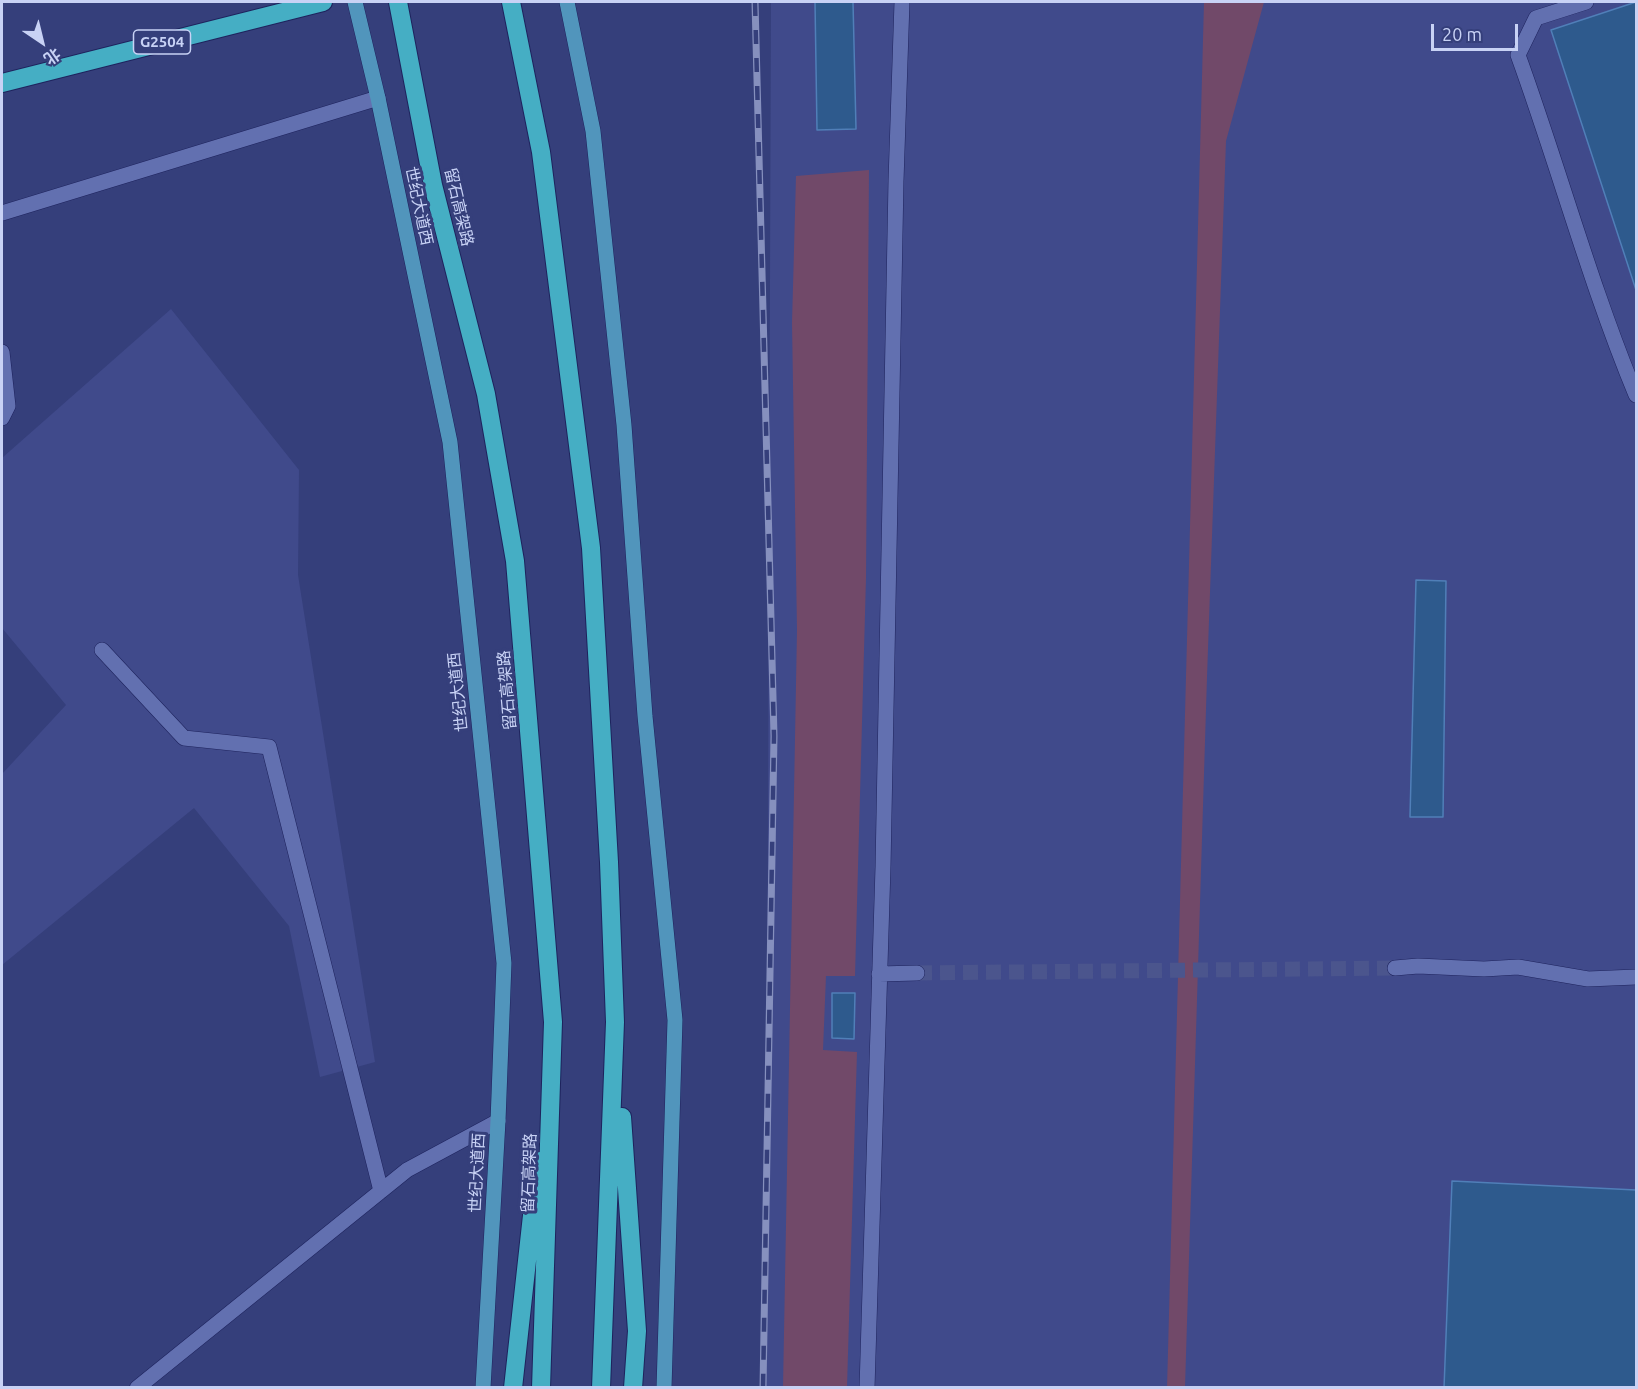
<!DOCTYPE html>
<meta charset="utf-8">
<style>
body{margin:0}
#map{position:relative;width:1638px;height:1389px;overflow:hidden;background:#353f7b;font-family:Ubuntu,"Noto Sans SC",sans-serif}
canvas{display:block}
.frame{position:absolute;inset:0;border:3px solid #c8d2f5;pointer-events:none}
.north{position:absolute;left:12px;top:12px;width:60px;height:60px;-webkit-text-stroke:4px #353f7b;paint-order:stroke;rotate:145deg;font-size:16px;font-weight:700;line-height:24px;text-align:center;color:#c8d2f5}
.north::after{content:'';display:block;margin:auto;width:21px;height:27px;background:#c8d2f5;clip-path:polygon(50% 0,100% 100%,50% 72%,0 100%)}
.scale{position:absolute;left:1431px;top:24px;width:87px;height:27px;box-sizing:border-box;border:3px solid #c8d2f5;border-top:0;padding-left:8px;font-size:18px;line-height:21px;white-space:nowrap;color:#c8d2f5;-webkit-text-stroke:4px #353f7b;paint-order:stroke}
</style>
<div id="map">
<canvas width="1638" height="1389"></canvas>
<div class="frame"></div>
<div class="north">北</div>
<div class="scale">20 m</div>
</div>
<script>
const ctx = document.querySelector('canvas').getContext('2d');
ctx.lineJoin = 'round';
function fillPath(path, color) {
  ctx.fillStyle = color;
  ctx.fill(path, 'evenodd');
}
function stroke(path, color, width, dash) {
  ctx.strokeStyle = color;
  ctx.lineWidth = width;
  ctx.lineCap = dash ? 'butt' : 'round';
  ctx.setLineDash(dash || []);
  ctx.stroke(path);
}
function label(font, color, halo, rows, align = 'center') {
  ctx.font = font + ' Ubuntu,"Noto Sans SC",sans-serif';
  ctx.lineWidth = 6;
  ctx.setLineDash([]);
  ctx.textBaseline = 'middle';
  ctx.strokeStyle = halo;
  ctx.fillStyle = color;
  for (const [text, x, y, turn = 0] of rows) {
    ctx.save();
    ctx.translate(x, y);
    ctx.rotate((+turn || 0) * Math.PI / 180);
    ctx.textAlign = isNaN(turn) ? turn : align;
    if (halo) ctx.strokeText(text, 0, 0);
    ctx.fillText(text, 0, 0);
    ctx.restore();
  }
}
fillPath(new Path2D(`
 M 771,2 L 1636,2 L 1636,1387 L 766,1387 Z
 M 171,309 L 299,470 L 298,575 L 375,1062 L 320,1077 L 289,926 L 194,808 L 2,965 L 2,774 L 66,705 L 2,628 L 2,458 Z`), '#404a8b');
fillPath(new Path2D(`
 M 1204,2 L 1264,2 L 1226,141 L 1207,677 L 1185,1387 L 1167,1388 Z
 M 869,170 L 866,578 L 855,976 L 826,976 L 823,1050 L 857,1052 L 847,1387 L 783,1387 L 797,630 L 792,323 L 796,176 Z`), '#714969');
const building = new Path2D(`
 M 815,2 L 853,2 L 856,129 L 817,130 Z
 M 1636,2 L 1636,290 L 1551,30 Z
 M 1416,580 L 1446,581 L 1443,817 L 1410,817 Z
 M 832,993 L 855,993 L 854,1039 L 832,1038 Z
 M 1452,1181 L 1636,1190 L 1636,1388 L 1444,1388 Z`);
fillPath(building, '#2e5a8d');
stroke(building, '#507fb8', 1.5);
stroke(new Path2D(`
 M 917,973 L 1395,968`), '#4b558d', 15, [15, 8]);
const minor = new Path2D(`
 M 1586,2 L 1536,18 L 1518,55 C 1559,168 1590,284 1636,395
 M 2,213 L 378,98
 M 2,352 L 8,406 L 2,418
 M 102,650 L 184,738 L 269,747 L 381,1191
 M 1395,968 L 1418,966 L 1484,969 L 1518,967 L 1588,979 L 1636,977
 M 879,974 L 917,973
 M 137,1388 L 407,1170 L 498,1121
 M 867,1388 L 883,867 L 896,181 L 902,2`);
const major = new Path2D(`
 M 355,2 L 378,98 L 450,442 L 504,963 L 498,1121 L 483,1388
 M 567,2 L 593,131 L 624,425 L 645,716 L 675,1020 L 664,1388`);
const highway = new Path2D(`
 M 398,2 L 433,185 L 486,394 L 515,561 L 553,1022 L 541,1388
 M 511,2 L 541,152 L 591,548 L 609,862 L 615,1022 L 601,1388
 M 2,83 L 323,2
 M 622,1117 L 637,1331 L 633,1388
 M 513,1388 L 538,1161`);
stroke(minor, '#1e235d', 16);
stroke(major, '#1e235d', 16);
stroke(highway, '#1e235d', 20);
stroke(minor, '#6270b0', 15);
stroke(major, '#5195bc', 15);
stroke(highway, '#45aec4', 18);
const rail = new Path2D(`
 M 755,2 L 774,736 L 763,1388`);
stroke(rail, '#8690be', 7);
stroke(rail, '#353f7b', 4.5, [14]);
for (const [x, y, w] of [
 [162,42,57]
]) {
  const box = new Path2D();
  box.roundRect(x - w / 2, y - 12, w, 24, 4.5);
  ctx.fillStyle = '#353f7b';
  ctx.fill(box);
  stroke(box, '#c8d2f5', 1.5);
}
label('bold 15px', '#c8d2f5', null, [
 ["G2504",162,42]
]);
label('16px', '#c8d2f5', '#353f7b', [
 ["世纪大道西",419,206,78],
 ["留石高架路",459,207,77],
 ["留石高架路",507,690,-95],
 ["世纪大道西",458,692,-96],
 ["世纪大道西",477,1173,-87],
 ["留石高架路",529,1173,-88]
]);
</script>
